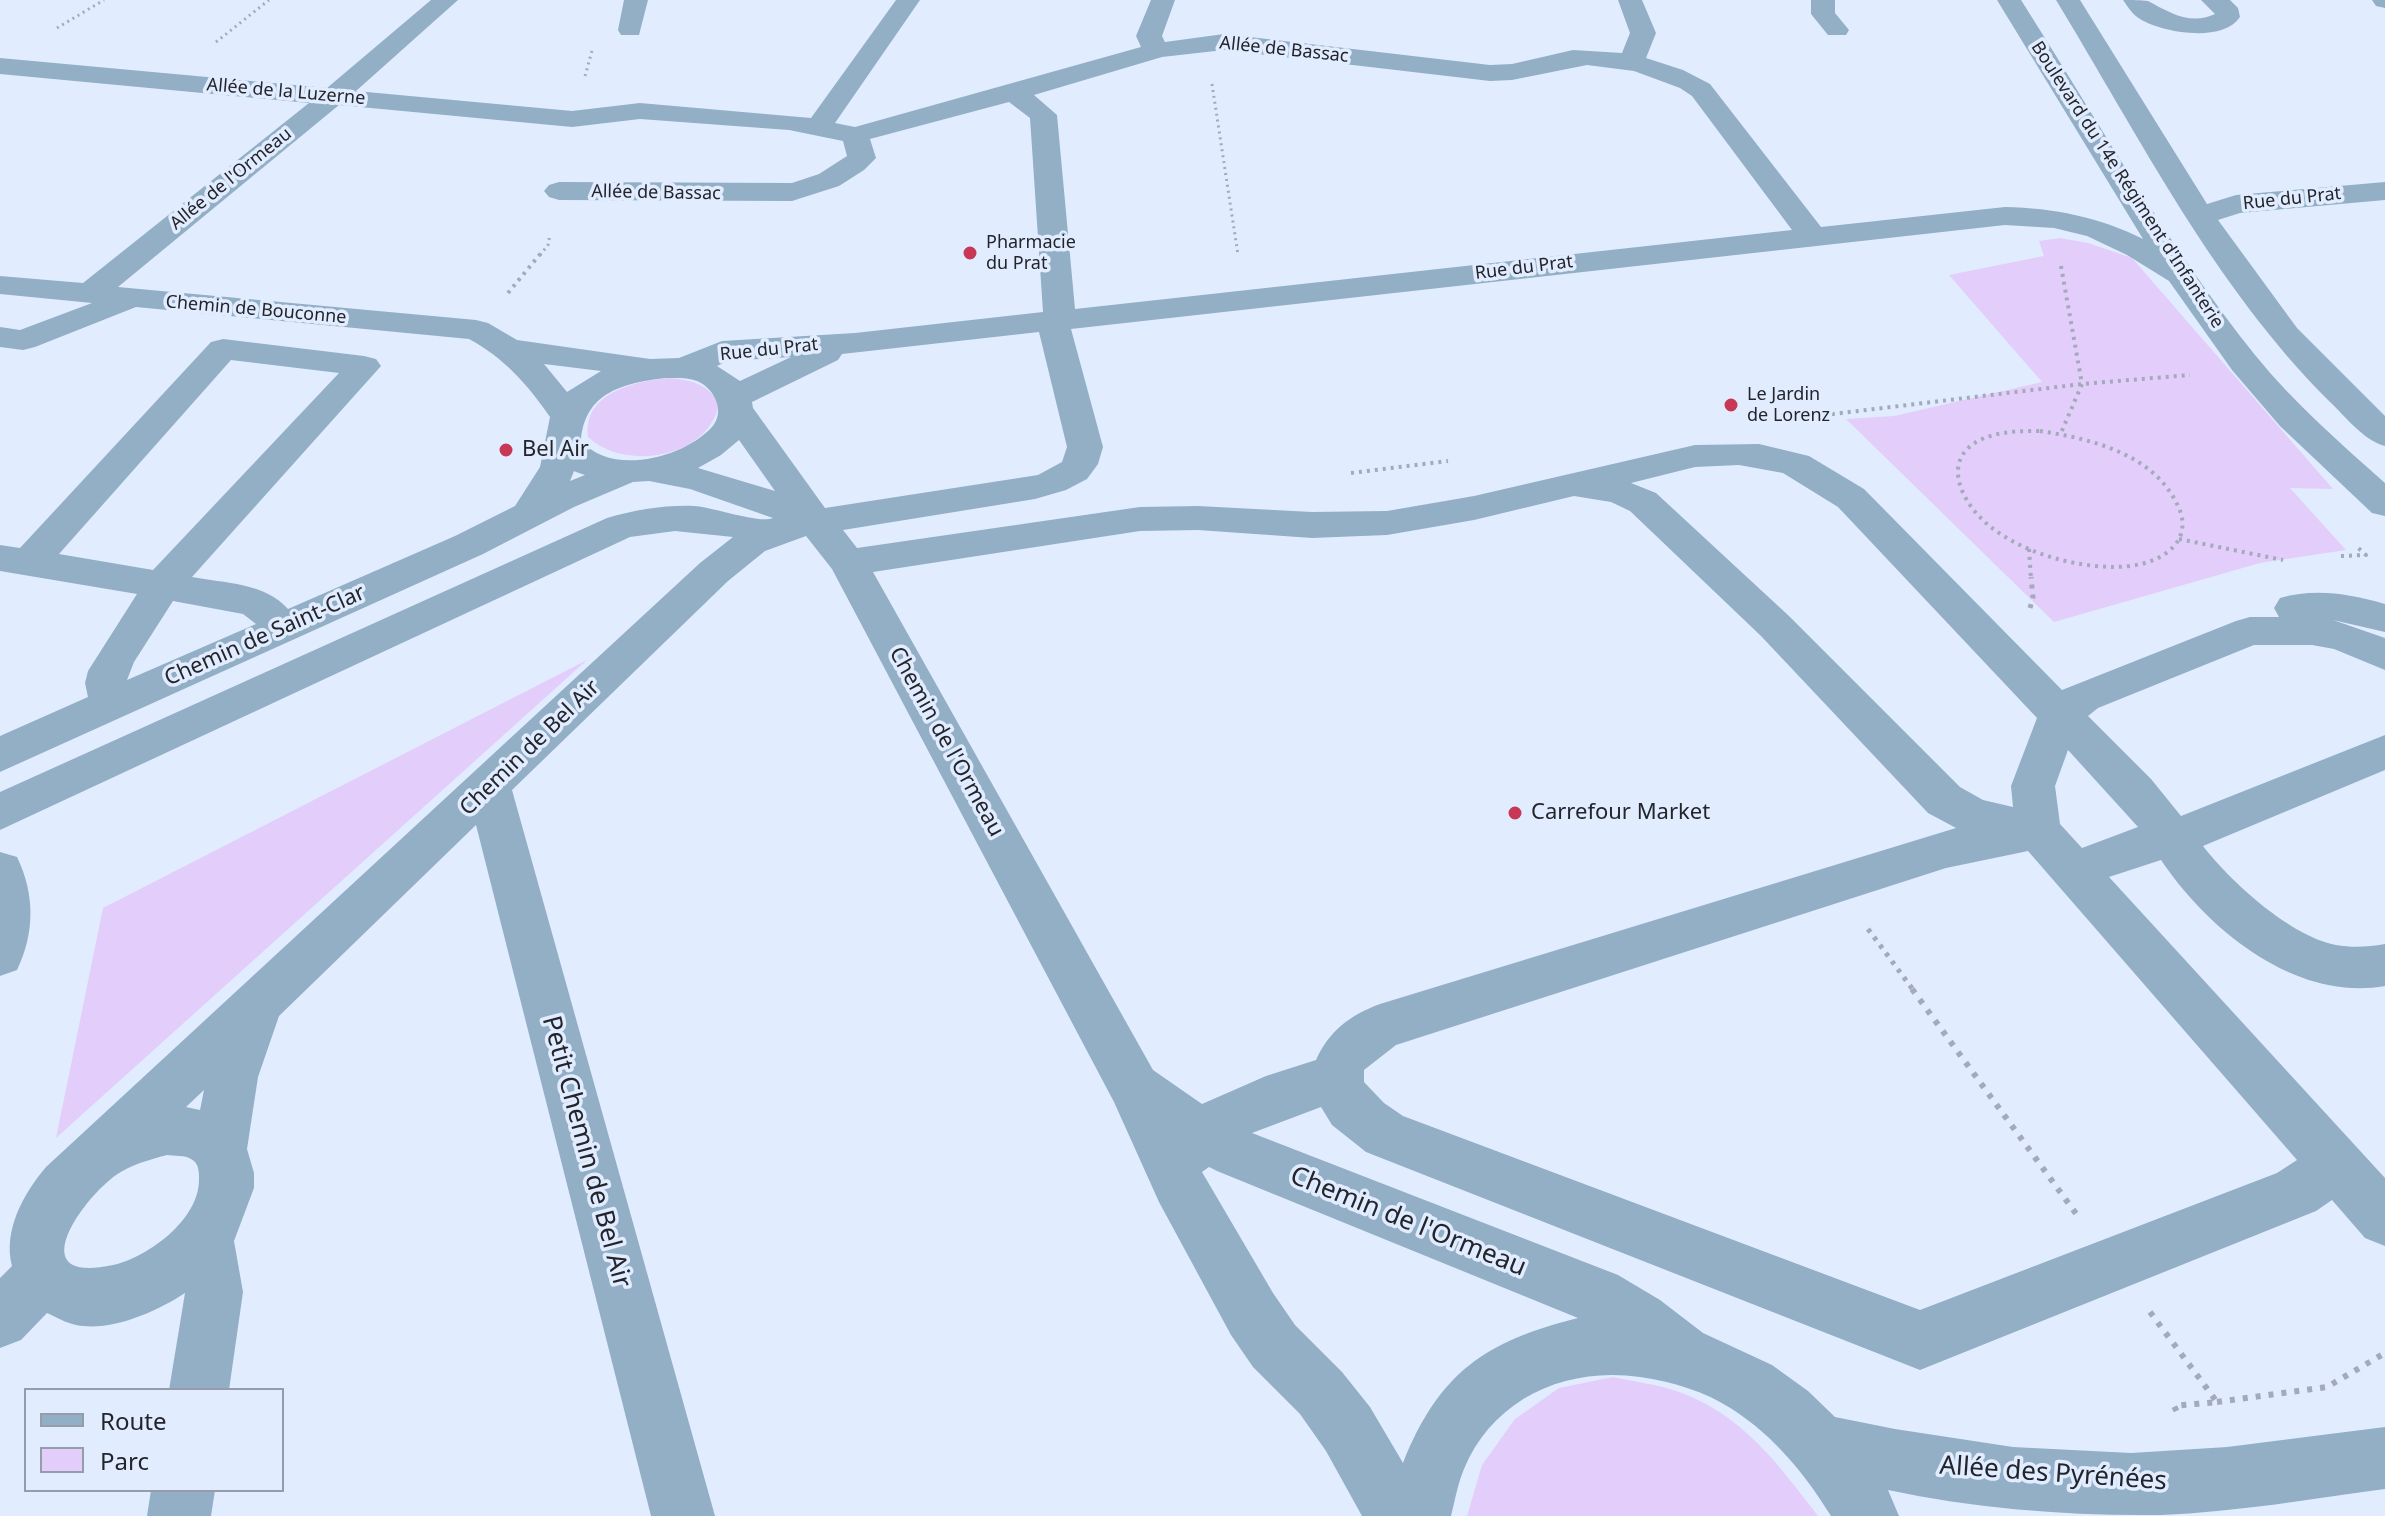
<!DOCTYPE html>
<meta charset="utf-8">
<style>
body{margin:0}
#map{position:relative;width:2385px;height:1516px;overflow:hidden;background:#e2ecff;font-family:"Noto Sans",sans-serif}
canvas{display:block}
.legend{position:absolute;left:24px;top:1388px;width:260px;height:104px;box-sizing:border-box;background:#e2ecff;border:2px solid #959cab;margin:0;padding:10px 14px;list-style:none;font-size:24px;color:#22252c}
.legend li{display:flex;align-items:center;gap:16px;height:40px}
.legend b{width:40px;border:2px solid #959cab}
</style>
<div id="map">
<canvas width="2385" height="1516"></canvas>
<ul class="legend">
<li><b style="height:10px;background:#93afc5"></b>Route</li>
<li><b style="height:22px;background:#e3cdfa"></b>Parc</li>
</ul>
</div>
<script>
const ctx = document.querySelector('canvas').getContext('2d');
ctx.lineJoin = 'round';
function fillPath(path, color) {
  ctx.fillStyle = color;
  ctx.fill(path, 'evenodd');
}
function stroke(path, color, width, dash) {
  ctx.strokeStyle = color;
  ctx.lineWidth = width;
  ctx.lineCap = dash ? 'butt' : 'round';
  ctx.setLineDash(dash || []);
  ctx.stroke(path);
}
function label(font, color, halo, rows, align = 'center') {
  ctx.font = font + ' "Noto Sans",sans-serif';
  ctx.lineWidth = 7;
  ctx.setLineDash([]);
  ctx.textBaseline = 'middle';
  ctx.strokeStyle = halo;
  ctx.fillStyle = color;
  for (const [text, x, y, turn = 0] of rows) {
    ctx.save();
    ctx.translate(x, y);
    ctx.rotate((+turn || 0) * Math.PI / 180);
    ctx.textAlign = isNaN(turn) ? turn : align;
    if (halo) ctx.strokeText(text, 0, 0);
    ctx.fillText(text, 0, 0);
    ctx.restore();
  }
}
fillPath(new Path2D(`
 M 2060,238 L 2088,243 L 2132,258 L 2333,489 L 2290,488 L 2346,550 L 2260,563 L 2054,622 L 1846,419 L 1894,416 L 2042,382 L 1949,275 L 2044,256 L 2039,241 Z
 M 668,378 C 691,380 706,383 719,403 C 710,458 625,472 588,437 C 583,393 633,382 668,378 Z
 M 587,660 L 56,1138 L 103,908 Z
 M 1613,1377 C 1634,1382 1658,1384 1679,1392 C 1743,1415 1778,1464 1818,1516 L 1467,1516 L 1482,1465 L 1515,1419 L 1559,1388 Z`), '#e3cdfa');
stroke(new Path2D(`
 M 57,28 L 104,0
 M 216,42 L 269,0
 M 585,76 L 592,51
 M 1212,84 L 1238,255
 M 540,255 L 548,245 L 550,234`), '#a3abba', 3, [2, 4]);
stroke(new Path2D(`
 M 2061,266 L 2082,384 L 2061,433
 M 508,293 L 541,253
 M 1808,417 L 2082,384 L 2190,375
 M 2040,431 C 2092,439 2154,454 2178,506 C 2185,520 2184,535 2174,546 C 2159,563 2133,567 2112,567 C 2071,566 2025,553 1992,528 C 1964,507 1938,461 1980,440 C 1999,431 2020,431 2040,431 Z
 M 1351,473 L 1448,461
 M 2179,539 L 2283,560
 M 2029,549 L 2031,579
 M 2341,556 L 2366,555 L 2356,546`), '#a3abba', 4, [3, 5]);
stroke(new Path2D(`
 M 2030,608 L 2033,597 L 2031,577
 M 1868,929 L 1914,991`), '#a3abba', 5, [4, 6]);
stroke(new Path2D(`
 M 1912,989 L 2077,1215
 M 2150,1312 L 2217,1402 L 2174,1406 L 2179,1416
 M 2217,1402 L 2327,1387 L 2385,1353`), '#a3abba', 6, [5, 8]);
fillPath(new Path2D(`
 M 431,0 L 458,0 L 356,91 L 572,111 L 640,103 L 811,118 L 896,0 L 920,0 L 835,123 L 855,127 L 1141,47 L 1136,36 L 1151,0 L 1175,0 L 1162,36 L 1165,42 L 1224,34 L 1490,65 L 1512,64 L 1573,50 L 1622,53 L 1630,33 L 1618,0 L 1642,0 L 1656,33 L 1646,58 L 1683,70 L 1710,84 L 1821,227 L 2005,207 C 2054,208 2099,217 2143,239 L 1997,0 L 2021,0 C 2097,119 2167,245 2255,355 C 2294,403 2340,443 2385,483 L 2385,516 L 2372,513 L 2280,426 L 2232,370 L 2169,281 L 2127,255 L 2087,236 L 2054,228 L 2005,225 L 1071,329 L 1103,447 L 1098,464 L 1087,479 L 1066,490 L 1035,499 L 843,530 L 857,548 L 1140,507 L 1198,506 L 1312,512 L 1387,511 L 1474,496 L 1695,445 L 1759,444 L 1809,456 L 1864,489 L 2062,690 L 2236,621 L 2250,617 L 2279,617 L 2274,608 L 2280,598 C 2316,588 2349,594 2385,604 L 2385,632 L 2333,620 L 2385,638 L 2385,670 L 2334,649 L 2312,645 L 2254,645 L 2098,708 L 2088,716 L 2151,779 L 2181,816 L 2385,735 L 2385,770 L 2203,846 C 2231,882 2290,936 2336,945 C 2353,948 2368,947 2385,944 L 2385,986 C 2296,1002 2208,930 2161,860 L 2109,877 L 2385,1178 L 2385,1246 L 2365,1238 L 2332,1200 L 2316,1211 L 1920,1370 L 1366,1152 L 1332,1125 L 1321,1107 L 1252,1133 L 1618,1275 L 1660,1300 L 1703,1333 L 1772,1365 L 1808,1391 L 1835,1417 L 1895,1429 L 2013,1447 L 2131,1453 L 2227,1447 L 2385,1427 L 2385,1489 C 2311,1499 2236,1512 2161,1515 C 2069,1516 1977,1509 1888,1490 L 1899,1516 L 1831,1516 C 1805,1474 1774,1436 1732,1409 C 1704,1391 1673,1382 1640,1377 C 1567,1366 1493,1398 1464,1469 C 1458,1483 1455,1500 1451,1516 L 1362,1516 L 1326,1451 L 1300,1414 L 1253,1367 L 1231,1335 L 1159,1202 L 1114,1102 L 832,569 L 806,536 L 765,551 L 728,581 L 512,790 L 715,1516 L 651,1516 L 476,825 L 279,1016 L 258,1077 L 247,1149 L 254,1173 L 254,1188 L 234,1241 L 243,1292 L 229,1390 L 169,1390 L 185,1293 C 156,1312 111,1332 76,1325 C 66,1323 56,1317 47,1313 L 21,1340 L 0,1348 L 0,1278 L 12,1266 C 3,1231 23,1194 46,1167 L 700,563 L 733,537 L 675,531 L 630,537 L 0,830 L 0,792 L 607,518 C 635,510 664,505 694,506 C 713,507 759,524 773,518 L 690,489 L 649,481 L 633,482 L 574,507 L 483,554 L 0,772 L 0,736 L 88,697 L 85,683 L 88,671 L 137,594 L 0,571 L 0,545 L 20,548 L 211,342 L 223,339 L 364,356 L 376,359 L 381,366 L 192,577 C 224,583 266,583 288,609 L 455,536 L 515,506 L 540,467 L 550,417 C 528,385 503,357 469,339 L 136,307 L 35,347 L 23,350 L 0,347 L 0,327 L 20,330 L 92,303 L 0,294 L 0,276 L 83,283 L 309,103 L 0,74 L 0,58 L 327,88 ZM 1224,50 L 1490,81 L 1512,80 L 1587,65 L 1634,71 L 1680,88 L 1692,96 L 1792,230 L 1075,309 L 1057,115 L 1034,95 L 1162,57 ZM 1009,102 L 1030,118 L 1043,312 L 855,333 L 722,341 L 679,358 L 650,359 L 517,340 L 488,323 L 476,320 L 118,287 L 339,105 L 572,127 L 640,119 L 789,130 L 843,141 L 847,156 L 819,174 L 792,183 L 559,182 L 549,185 L 544,191 L 549,197 L 559,200 L 792,201 L 839,186 L 864,170 L 876,158 L 870,139 ZM 1039,332 L 1067,447 L 1062,462 L 1038,475 L 825,508 L 753,408 L 752,402 L 838,360 L 842,354 ZM 791,357 L 740,381 L 717,366 L 728,361 ZM 231,360 L 339,373 L 153,570 L 59,554 ZM 544,364 L 601,371 L 567,392 ZM 665,378 C 675,378 687,377 697,381 C 714,388 726,411 712,427 C 684,458 610,477 581,440 C 585,392 624,383 665,378 ZM 739,440 L 775,491 L 698,468 L 721,455 ZM 1739,465 L 1783,473 L 1838,507 L 2037,718 L 2011,786 L 2013,807 L 1983,800 L 1960,787 L 1789,616 L 1656,493 L 1631,483 L 1695,467 ZM 574,471 L 576,472 L 585,475 L 570,481 ZM 1574,496 L 1611,502 L 1630,511 L 1761,636 L 1928,813 L 1956,828 L 1380,1004 C 1350,1015 1329,1031 1316,1060 L 1266,1076 L 1202,1104 L 1153,1070 L 873,572 L 1140,531 L 1198,530 L 1312,538 L 1387,535 L 1474,520 ZM 173,601 L 243,614 L 256,624 L 127,680 L 134,662 ZM 2068,750 L 2138,827 L 2082,848 L 2060,824 L 2055,786 ZM 2028,851 L 2297,1160 L 2277,1173 L 1920,1310 L 1403,1116 L 1384,1103 L 1364,1082 L 1364,1070 L 1396,1045 L 1946,868 ZM 204,1090 L 200,1110 L 186,1107 ZM 167,1155 C 174,1156 185,1155 191,1159 C 199,1163 199,1172 199,1180 C 199,1219 149,1257 113,1265 C 22,1285 80,1201 116,1175 C 132,1164 149,1160 167,1155 ZM 1209,1167 L 1217,1171 L 1578,1318 C 1485,1341 1439,1373 1403,1463 L 1370,1407 L 1342,1372 L 1295,1325 L 1273,1293 L 1202,1172 Z
 M 624,0 L 648,0 L 639,35 L 621,35 L 618,30 Z
 M 1811,0 L 1835,0 L 1835,13 L 1849,30 L 1846,35 L 1828,35 L 1811,14 Z
 M 2056,0 L 2080,0 L 2207,204 L 2236,195 L 2385,182 L 2385,200 L 2240,213 L 2218,220 L 2297,328 L 2385,416 L 2385,446 C 2363,440 2346,417 2329,401 C 2214,286 2140,138 2056,0 Z
 M 2123,0 C 2130,0 2142,0 2148,1 C 2169,12 2190,26 2215,14 L 2201,0 L 2230,0 L 2238,8 L 2240,17 C 2223,43 2163,33 2140,19 C 2132,14 2128,7 2123,0 Z
 M 2372,0 L 2385,0 L 2385,8 L 2376,6 Z
 M 0,852 L 17,857 C 35,894 35,933 17,970 L 0,976 Z
 M 151,1490 L 215,1490 L 211,1516 L 147,1516 Z`), '#93afc5');
for (const [x, y, r, color] of [
 [970,253,8,"#c83856"],
 [1731,405,8,"#c83856"],
 [506,450,8,"#c83856"],
 [1515,813,8,"#c83856"]
]) {
  const dot = new Path2D();
  dot.arc(x, y, r, 0, 2 * Math.PI);
  ctx.fillStyle = color;
  ctx.fill(dot);
  stroke(dot, '#e2ecff', 3);
}
label('18px', '#22252c', '#e2ecff', [
 ["Allée de Bassac",1284,50,6],
 ["Allée de la Luzerne",286,92,5],
 ["Allée de l'Ormeau",231,179,-39],
 ["Boulevard du 14e Régiment d'Infanterie",2127,185,57],
 ["Allée de Bassac",656,193,1],
 ["Rue du Prat",2292,199,-6],
 ["Rue du Prat",1524,268,-7],
 ["Chemin de Bouconne",256,310,5],
 ["Rue du Prat",769,350,-6]
]);
label('18px', '#22252c', '#e2ecff', [
 ["Pharmacie",986,243],
 ["du Prat",986,264],
 ["Le Jardin",1747,395],
 ["de Lorenz",1747,416]
], 'left');
label('22px', '#22252c', '#e2ecff', [
 ["Bel Air",522,450],
 ["Carrefour Market",1531,813]
], 'left');
label('22px', '#22252c', '#e2ecff', [
 ["Chemin de Saint-Clar",265,636,-24],
 ["Chemin de l'Ormeau",946,742,61],
 ["Chemin de Bel Air",530,748,-44]
]);
label('26px', '#22252c', '#e2ecff', [
 ["Petit Chemin de Bel Air",586,1152,75],
 ["Chemin de l'Ormeau",1408,1222,22],
 ["Allée des Pyrénées",2053,1474,4]
]);
</script>
